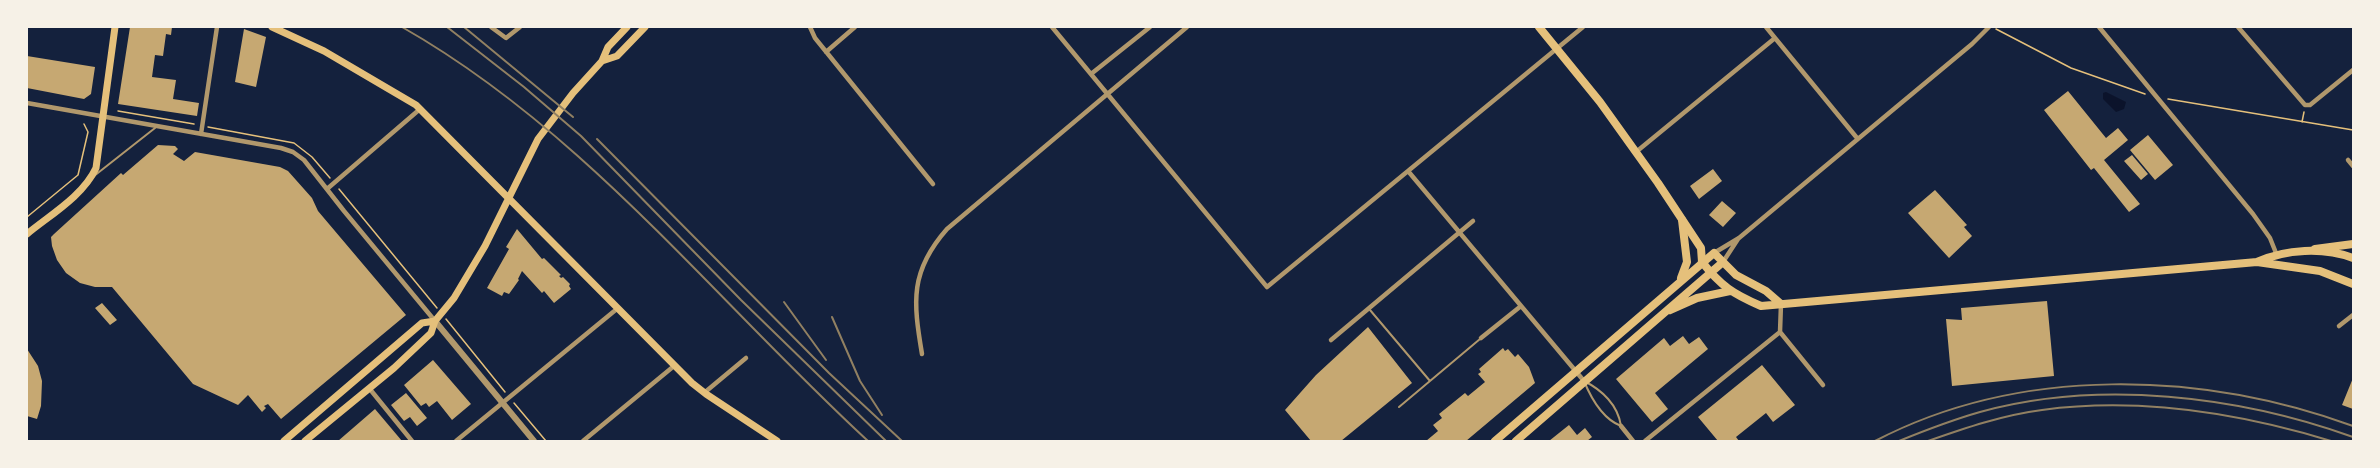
<!DOCTYPE html>
<style>
body{margin:0}
#map{position:relative;width:2380px;height:468px;overflow:hidden;background:#14213d;font-family:Inter,sans-serif}
canvas{display:block}
.frame{position:absolute;inset:0;border:28px solid #f6f1e7;pointer-events:none}
</style>
<div id="map">
<canvas width="2380" height="468"></canvas>
<div class="frame"></div>
</div>
<script>
const ctx = document.querySelector('canvas').getContext('2d');
ctx.lineJoin = 'round';
function fillPath(path, color) {
  ctx.fillStyle = color;
  ctx.fill(path, 'evenodd');
}
function stroke(path, color, width, dash) {
  ctx.strokeStyle = color;
  ctx.lineWidth = width;
  ctx.lineCap = dash ? 'butt' : 'round';
  ctx.setLineDash(dash || []);
  ctx.stroke(path);
}
fillPath(new Path2D(`
 M 2106,92 L 2126,102 L 2124,109 L 2116,112 L 2103,99 L 2103,93 Z`), '#0b132b');
fillPath(new Path2D(`
 M 130,27 L 172,27 L 171,35 L 166,34 L 163,56 L 155,55 L 152,77 L 176,80 L 173,99 L 199,103 L 197,116 L 118,104 Z
 M 244,29 L 266,37 L 256,87 L 235,82 Z
 M 27,56 L 95,67 L 91,94 L 84,99 L 27,88 Z
 M 2068,91 L 2106,138 L 2118,128 L 2128,140 L 2104,160 L 2140,204 L 2129,212 L 2094,168 L 2091,170 L 2044,110 Z
 M 2148,135 L 2173,165 L 2155,180 L 2130,150 Z
 M 158,145 L 175,146 L 178,149 L 173,154 L 184,161 L 195,152 L 280,167 L 288,171 L 312,198 L 318,211 L 406,315 L 281,419 L 268,404 L 264,406 L 266,408 L 262,412 L 248,395 L 238,405 L 193,384 L 112,287 L 95,287 L 80,283 L 66,273 L 57,260 L 52,246 L 51,237 L 54,234 L 121,173 L 123,175 Z
 M 2132,155 L 2148,174 L 2141,180 L 2124,161 Z
 M 1713,169 L 1722,181 L 1699,199 L 1690,186 Z
 M 1935,190 L 1967,225 L 1964,227 L 1972,236 L 1949,258 L 1908,213 Z
 M 1722,201 L 1736,213 L 1723,227 L 1709,215 Z
 M 517,229 L 542,259 L 544,258 L 561,275 L 559,276 L 561,278 L 563,277 L 570,284 L 569,286 L 571,289 L 554,303 L 544,291 L 542,293 L 522,271 L 518,279 L 519,280 L 509,294 L 504,292 L 502,296 L 487,288 L 509,249 L 506,247 Z
 M 2047,301 L 2054,376 L 1952,386 L 1946,319 L 1962,320 L 1961,308 Z
 M 102,303 L 117,320 L 110,325 L 95,308 Z
 M 1368,327 L 1412,383 L 1341,441 L 1311,441 L 1285,410 L 1316,375 Z
 M 1683,336 L 1689,344 L 1699,337 L 1708,349 L 1655,393 L 1668,409 L 1652,422 L 1616,379 L 1664,338 L 1670,346 Z
 M 1503,348 L 1505,351 L 1508,349 L 1515,357 L 1518,354 L 1529,367 L 1535,383 L 1466,441 L 1426,441 L 1438,431 L 1433,425 L 1442,418 L 1439,414 L 1465,393 L 1468,396 L 1485,382 L 1478,374 L 1481,372 L 1479,369 Z
 M 27,349 L 38,366 L 42,381 L 41,406 L 37,419 L 27,416 Z
 M 433,360 L 471,404 L 452,420 L 437,401 L 429,407 L 426,403 L 421,406 L 404,385 Z
 M 1762,365 L 1795,405 L 1773,422 L 1766,413 L 1736,437 L 1739,441 L 1718,441 L 1698,417 Z
 M 2353,378 L 2353,409 L 2342,405 Z
 M 406,393 L 427,418 L 417,426 L 410,417 L 404,421 L 391,405 Z
 M 375,409 L 402,441 L 338,441 Z
 M 1569,425 L 1577,435 L 1585,428 L 1592,437 L 1587,441 L 1549,441 Z`), '#c6a872');
stroke(new Path2D(`
 M 1996,29 L 2071,68 L 2145,94
 M 2168,99 L 2353,130
 M 118,111 L 194,124
 M 2302,122 L 2304,112
 M 208,127 L 294,143 L 312,157 L 330,178
 M 339,189 L 437,308
 M 27,217 L 78,175 L 88,132 L 84,124
 M 446,319 L 505,392
 M 514,403 L 546,441`), '#e5c07b', 1.5);
stroke(new Path2D(`
 M 94,176 L 155,128
 M 1370,310 L 1430,381
 M 1584,381 C 1602,390 1618,405 1621,426 C 1603,419 1591,398 1584,381 Z
 M 1399,407 L 1480,339`), '#b1986c', 2);
stroke(new Path2D(`
 M 491,27 L 506,38 L 520,27
 M 810,27 L 815,38 L 933,184
 M 1052,27 L 1267,287 L 1583,27
 M 1766,27 L 1857,138
 M 2099,27 L 2253,214 L 2270,238 L 2276,253
 M 2238,27 L 2305,105 L 2310,105 L 2353,70
 M 826,52 L 855,27
 M 1091,74 L 1150,27
 M 27,103 L 281,148 L 293,152 L 304,160 L 344,211 L 435,321
 M 201,134 L 217,27
 M 1636,152 L 1775,38
 M 2348,160 L 2353,166
 M 1408,171 L 1584,381
 M 327,189 L 420,109
 M 1714,253 L 1739,238 L 1972,44 L 1989,27
 M 1723,262 L 1738,239
 M 1781,304 L 1780,332 L 1823,385
 M 2339,326 L 2353,315
 M 1481,338 L 1521,306
 M 1331,340 L 1473,221
 M 922,354 C 913,301 910,271 947,229 L 1187,27
 M 369,388 L 412,441
 M 704,393 L 746,358
 M 1621,426 L 1633,441
 M 456,441 L 618,308
 M 583,441 L 674,366
 M 1645,441 L 1780,332`), '#b1986c', 4.5);
stroke(new Path2D(`
 M 435,321 L 534,441`), '#b1986c', 6);
stroke(new Path2D(`
 M 272,27 L 324,51 L 416,105 L 692,383 L 706,394 L 777,441
 M 602,61 L 617,56 L 645,27
 M 27,234 C 50,215 83,196 96,168 L 115,27
 M 284,441 L 422,323 L 435,321
 M 305,441 L 394,368 L 431,333 L 435,321 L 454,298 L 485,246 L 538,139 L 573,93 L 602,61 L 608,47 L 627,27`), '#e5c07b', 7);
stroke(new Path2D(`
 M 1539,27 L 1600,102 L 1658,183 L 1701,248 L 1702,262`), '#e5c07b', 8);
stroke(new Path2D(`
 M 2315,249 L 2353,244
 M 1702,262 C 1721,286 1733,294 1761,306 L 2257,262 L 2320,271 L 2353,284
 M 2257,262 C 2286,249 2323,247 2353,258
 M 1681,278 L 1687,262 L 1682,220
 M 1670,310 L 1697,298 L 1730,291
 M 1495,441 L 1714,253 L 1736,275 L 1766,291 L 1781,304
 M 1516,441 L 1723,262`), '#e5c07b', 8);
stroke(new Path2D(`
 M 402,27 C 585,131 715,300 868,441
 M 447,27 L 524,87 L 581,136 L 741,300 L 886,441
 M 464,27 L 573,117
 M 597,139 L 829,373 L 902,441
 M 784,302 L 826,360
 M 832,317 L 860,381 L 882,415
 M 1875,441 C 2021,365 2201,371 2353,426
 M 1899,441 C 1926,430 1952,420 1980,412 C 2099,379 2239,396 2353,437
 M 1928,441 C 1965,428 2003,415 2042,410 C 2138,397 2239,413 2331,441`), '#918062', 2);
</script>
